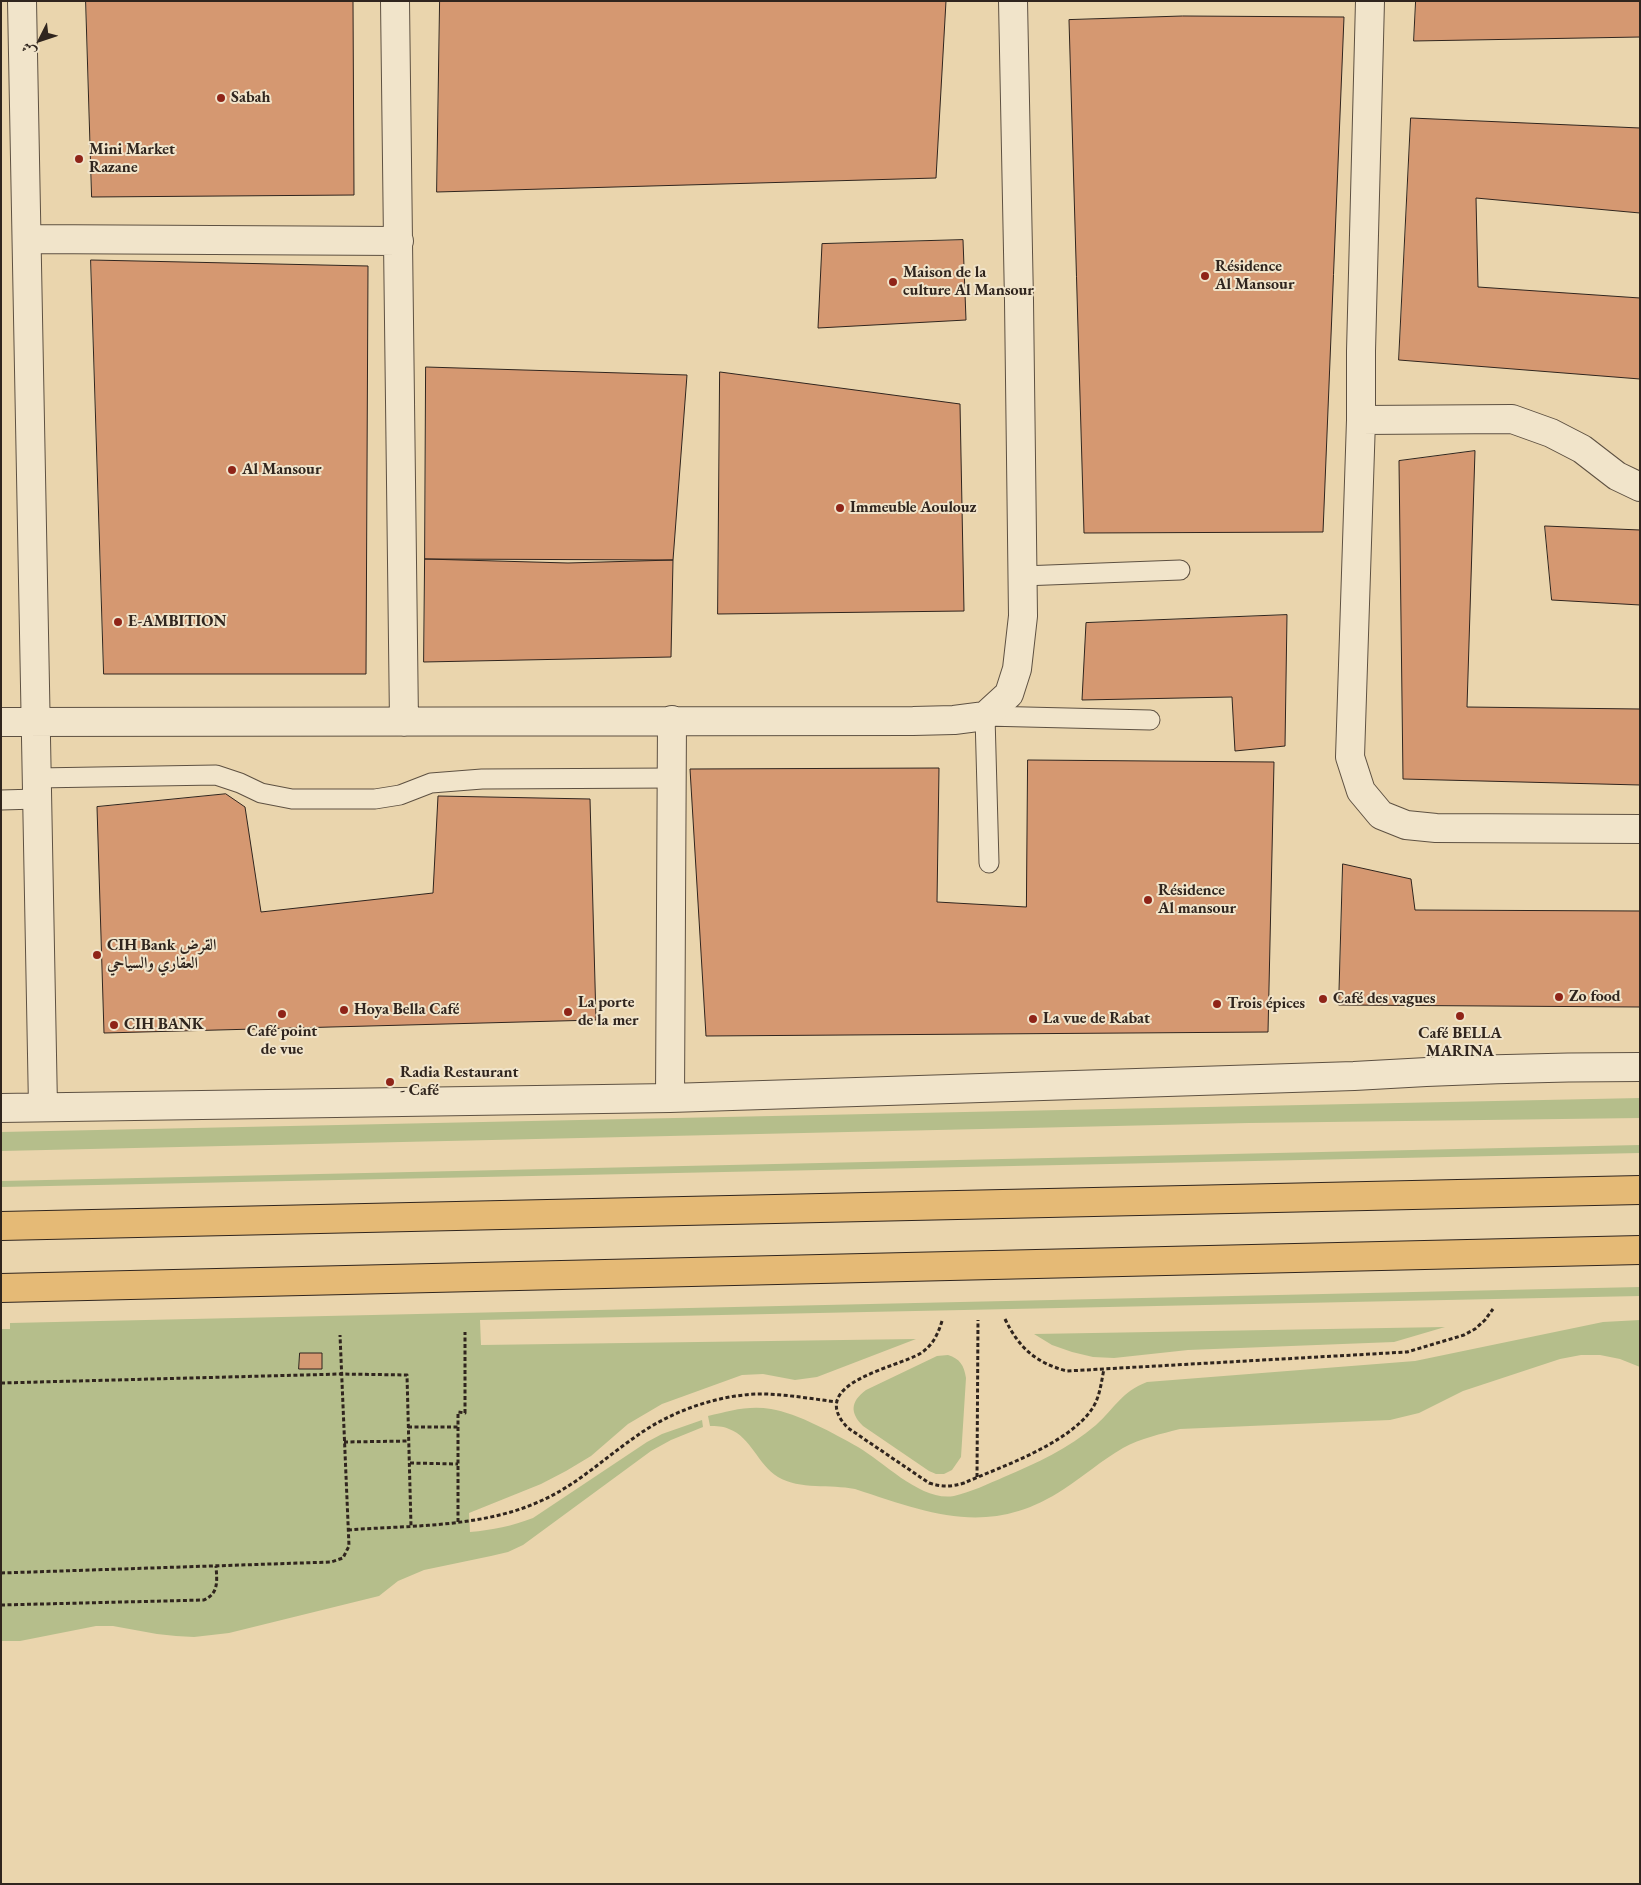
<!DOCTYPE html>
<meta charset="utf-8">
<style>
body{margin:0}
#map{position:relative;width:1641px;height:1885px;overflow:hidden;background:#ead5ad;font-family:"EB Garamond",Amiri,serif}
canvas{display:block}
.frame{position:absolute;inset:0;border:2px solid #30251e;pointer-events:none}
.north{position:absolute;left:15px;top:15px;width:50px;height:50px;-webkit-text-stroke:4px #f1e4ca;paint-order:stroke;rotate:229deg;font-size:14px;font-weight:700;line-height:20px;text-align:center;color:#30251e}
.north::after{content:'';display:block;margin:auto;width:18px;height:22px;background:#30251e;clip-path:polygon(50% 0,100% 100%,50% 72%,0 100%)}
</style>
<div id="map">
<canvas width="1641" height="1885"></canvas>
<div class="frame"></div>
<div class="north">ش</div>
</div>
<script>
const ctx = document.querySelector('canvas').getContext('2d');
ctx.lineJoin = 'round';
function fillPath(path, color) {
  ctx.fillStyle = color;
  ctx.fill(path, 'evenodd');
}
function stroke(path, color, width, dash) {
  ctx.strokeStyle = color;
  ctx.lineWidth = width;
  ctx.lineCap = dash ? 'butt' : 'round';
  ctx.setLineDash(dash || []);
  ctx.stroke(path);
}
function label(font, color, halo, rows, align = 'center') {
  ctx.font = font + ' "EB Garamond",Amiri,serif';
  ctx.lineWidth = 4;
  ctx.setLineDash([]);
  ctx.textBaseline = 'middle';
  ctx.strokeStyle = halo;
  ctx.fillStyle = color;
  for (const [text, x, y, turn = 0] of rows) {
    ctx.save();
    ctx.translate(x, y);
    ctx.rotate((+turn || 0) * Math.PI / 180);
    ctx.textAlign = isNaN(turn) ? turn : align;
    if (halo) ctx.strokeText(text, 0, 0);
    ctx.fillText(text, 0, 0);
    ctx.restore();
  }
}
fillPath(new Path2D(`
 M 1640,1098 L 1640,1118 L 1249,1123 L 1,1151 L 1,1132 Z
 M 1640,1145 L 1640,1153 L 1,1187 L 1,1181 Z
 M 1640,1287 L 1640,1296 L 480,1320 L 481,1345 L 916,1339 L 817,1377 L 795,1380 L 763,1374 L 742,1375 L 662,1404 L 628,1424 L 591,1456 L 566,1471 L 541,1484 L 469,1513 L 470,1532 C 493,1530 512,1526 533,1518 L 647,1442 L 662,1434 L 702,1420 L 703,1427 L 671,1440 L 651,1451 L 523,1545 L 508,1552 L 491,1556 L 424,1570 L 398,1581 L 379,1596 L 229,1633 L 194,1637 L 176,1636 L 157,1634 L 113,1626 L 96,1626 L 20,1641 L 1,1641 L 1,1329 L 10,1329 L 10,1323 Z
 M 1640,1320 L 1640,1367 L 1620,1359 L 1600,1355 L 1581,1355 L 1560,1359 L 1463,1391 L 1419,1413 L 1390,1420 L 1180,1429 C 1161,1434 1141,1438 1123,1448 C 1102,1460 1084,1476 1064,1489 C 990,1538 931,1514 855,1489 C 830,1484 800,1490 778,1477 C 758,1465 751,1437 729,1429 C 723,1426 716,1426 710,1426 L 708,1416 C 729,1411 749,1405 771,1409 C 797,1413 835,1434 858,1447 C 885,1463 922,1502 954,1496 C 971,1492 988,1484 1004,1477 C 1037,1463 1068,1449 1096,1425 C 1115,1408 1121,1392 1147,1382 L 1415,1361 L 1603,1322 Z
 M 1445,1327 L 1394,1342 L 1188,1350 L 1114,1358 L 1093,1357 L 1072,1352 L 1052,1345 L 1034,1334 Z
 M 948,1355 C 960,1359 964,1365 966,1378 L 961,1457 L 952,1470 L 944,1474 L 936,1474 L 929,1471 L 863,1426 C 850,1413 850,1402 866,1390 L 937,1356 Z`), '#b5be8b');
const building = new Path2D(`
 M 86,1 L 353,1 L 354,195 L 92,197 Z
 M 440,1 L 946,1 L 936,178 L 437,192 Z
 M 1416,1 L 1640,1 L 1640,37 L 1414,41 Z
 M 1183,16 L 1344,17 L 1323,532 L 1084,533 L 1069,20 Z
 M 1411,118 L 1640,128 L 1640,213 L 1476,198 L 1478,287 L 1640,298 L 1640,379 L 1399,360 Z
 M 963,240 L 966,320 L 818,328 L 822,244 Z
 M 91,260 L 368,266 L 366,674 L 104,674 Z
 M 426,367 L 687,375 L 673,560 L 425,559 Z
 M 720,372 L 960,404 L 964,611 L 718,614 Z
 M 1475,451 L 1467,707 L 1640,709 L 1640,785 L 1403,779 L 1399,461 Z
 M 1545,526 L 1640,530 L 1640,605 L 1552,600 Z
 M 425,559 L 568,563 L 673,560 L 671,657 L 424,662 Z
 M 1287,615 L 1285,746 L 1235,751 L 1232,697 L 1082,700 L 1086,623 Z
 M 1028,760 L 1274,762 L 1268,1032 L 706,1036 L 690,769 L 939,768 L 937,902 L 1026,907 Z
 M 226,794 L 245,807 L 261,912 L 433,893 L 438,796 L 590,799 L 596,1020 L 104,1033 L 97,807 Z
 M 1343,864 L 1411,879 L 1415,910 L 1640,911 L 1640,1007 L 1339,1005 Z
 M 300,1353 L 322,1353 L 322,1369 L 299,1369 Z`);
fillPath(building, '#d59871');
stroke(building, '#30251e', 1);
const lane = new Path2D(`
 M 1022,576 L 1180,570
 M 37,778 L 216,775 L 240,783 L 261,793 L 292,799 L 375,799 L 400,795 L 431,783 L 482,779 L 672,778
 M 1,800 L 37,799
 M 989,863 L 985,716 L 1150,720`);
const street = new Path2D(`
 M 22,1 L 43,1107
 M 395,1 L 404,722
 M 1370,1 L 1361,351 L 1361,420 L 1350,757 L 1361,791 L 1381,815 L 1406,825 L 1436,828 L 1640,829
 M 27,239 L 399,241
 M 1361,420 L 1512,419 L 1551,433 L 1582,449 L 1617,476 L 1640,487
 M 1,722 L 913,721 L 954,720 L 985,716 L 1009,694 L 1017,669 L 1023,616 L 1019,301 L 1013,1
 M 670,1098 L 672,720
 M 1,1108 L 670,1098 L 1354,1076 C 1449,1070 1544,1067 1640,1067`);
const primary = new Path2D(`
 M 1,1226 L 1640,1190
 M 1,1288 L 1640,1250`);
stroke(lane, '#5e5142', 21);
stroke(street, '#5e5142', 30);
stroke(primary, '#30251e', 30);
stroke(new Path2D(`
 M 1005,1319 C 1019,1348 1036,1363 1067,1371 L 1407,1352 L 1464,1335 L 1475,1329 L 1485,1320 L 1493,1309
 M 942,1321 C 938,1334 933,1345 921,1353 C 897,1368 804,1383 848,1428 L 929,1483 C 942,1487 951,1487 964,1483 C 1003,1466 1068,1444 1092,1409 C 1100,1397 1101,1383 1104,1369
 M 1,1383 L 341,1374 L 407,1375 L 411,1526
 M 408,1427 L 458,1427
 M 344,1442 L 409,1441
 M 410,1463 L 458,1464
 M 977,1477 L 978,1320
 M 458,1522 L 458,1412 L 465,1413 L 465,1332
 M 348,1530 C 413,1525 485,1528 545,1499 C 579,1483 607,1456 638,1435 C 673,1410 723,1393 766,1394 C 790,1395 814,1399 837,1402
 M 1,1573 L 331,1562 L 343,1558 L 349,1546 L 340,1335
 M 1,1605 L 204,1600 C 219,1593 217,1581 216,1566`), '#30251e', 3, [4, 2.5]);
stroke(lane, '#f1e4ca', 19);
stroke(street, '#f1e4ca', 28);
stroke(primary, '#e5ba76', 28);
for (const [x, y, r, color] of [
 [221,98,5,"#8f2418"],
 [79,159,5,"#8f2418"],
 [1205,276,5,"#8f2418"],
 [893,282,5,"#8f2418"],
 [232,470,5,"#8f2418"],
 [840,508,5,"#8f2418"],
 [118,622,5,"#8f2418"],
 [1148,900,5,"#8f2418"],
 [97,955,5,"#8f2418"],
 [1559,997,5,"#8f2418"],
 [1323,999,5,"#8f2418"],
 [1217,1004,5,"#8f2418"],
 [344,1010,5,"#8f2418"],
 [568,1012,5,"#8f2418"],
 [282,1014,5,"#8f2418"],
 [1460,1016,5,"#8f2418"],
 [1033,1019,5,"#8f2418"],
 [114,1025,5,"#8f2418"],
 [390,1082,5,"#8f2418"]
]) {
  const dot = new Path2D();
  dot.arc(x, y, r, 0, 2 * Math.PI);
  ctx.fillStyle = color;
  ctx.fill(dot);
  stroke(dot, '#f1e4ca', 2);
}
label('bold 16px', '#30251e', '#f1e4ca', [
 ["Sabah",231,98],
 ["Mini Market",89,150],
 ["Razane",89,168],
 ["Résidence",1215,267],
 ["Al Mansour",1215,285],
 ["Maison de la",903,273],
 ["culture Al Mansour",903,291],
 ["Al Mansour",242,470],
 ["Immeuble Aoulouz",850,508],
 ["E-AMBITION",128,622],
 ["Résidence",1158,891],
 ["Al mansour",1158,909],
 ["CIH Bank القرض",107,946],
 ["العقاري والسياحي",107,964],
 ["Zo food",1569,997],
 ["Café des vagues",1333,999],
 ["La porte",578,1003],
 ["de la mer",578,1021],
 ["Trois épices",1227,1004],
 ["Hoya Bella Café",354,1010],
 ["La vue de Rabat",1043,1019],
 ["CIH BANK",124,1025],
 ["Café point",282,1032,"center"],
 ["de vue",282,1050,"center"],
 ["Café BELLA",1460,1034,"center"],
 ["MARINA",1460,1052,"center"],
 ["Radia Restaurant",400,1073],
 ["- Café",400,1091]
], 'left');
</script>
